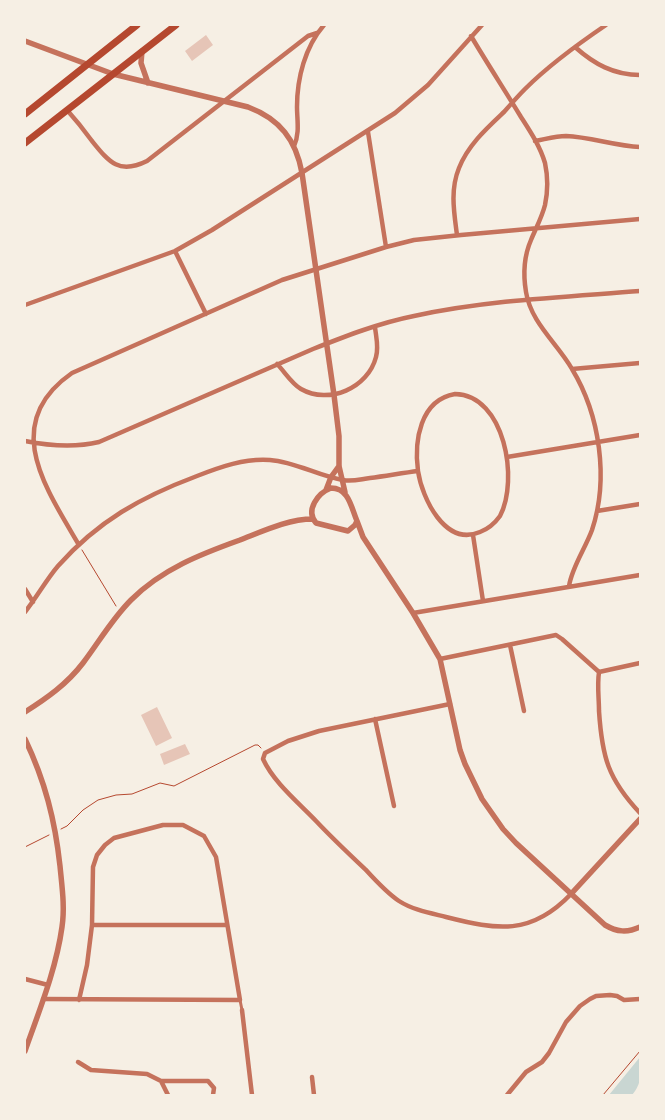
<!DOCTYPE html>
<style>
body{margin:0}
#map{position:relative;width:665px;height:1120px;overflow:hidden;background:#f6efe4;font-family:Helvetica,sans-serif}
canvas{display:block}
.frame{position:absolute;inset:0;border:26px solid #f6efe4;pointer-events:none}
</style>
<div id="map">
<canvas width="665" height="1120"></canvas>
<div class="frame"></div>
</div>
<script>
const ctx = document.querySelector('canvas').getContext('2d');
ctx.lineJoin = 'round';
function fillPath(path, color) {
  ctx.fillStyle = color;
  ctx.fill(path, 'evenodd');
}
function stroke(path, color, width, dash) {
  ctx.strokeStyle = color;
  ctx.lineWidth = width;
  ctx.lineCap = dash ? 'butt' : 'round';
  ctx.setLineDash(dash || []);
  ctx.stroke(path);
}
fillPath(new Path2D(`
 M 640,1057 C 640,1072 643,1083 632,1095 L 609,1095 Z`), '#c9d6d2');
fillPath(new Path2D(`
 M 206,35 L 213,45 L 192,61 L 185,51 Z
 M 157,707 L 172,738 L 156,746 L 141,715 Z
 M 185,744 L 190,754 L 164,765 L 160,754 Z`), '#e6c5b7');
stroke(new Path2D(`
 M 82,550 L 116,606
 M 61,829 L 67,826 L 83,810 L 98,800 L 116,795 L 132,794 L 160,783 L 174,786 L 255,745 L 258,745 L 261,748
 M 25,847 L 49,835
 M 603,1095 L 640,1051`), '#b5482f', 1);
stroke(new Path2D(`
 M 240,1000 L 242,1010`), '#c5725c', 3);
stroke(new Path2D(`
 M 471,36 C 487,63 504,89 521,117 C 530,131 540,146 545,163 C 548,177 548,191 545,205 C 542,217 536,228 531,240 C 524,256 523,274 526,292 C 531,323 557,343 572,369 C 600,415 609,479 592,530 C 585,549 572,567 569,586
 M 575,47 C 594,64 614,75 640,75
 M 67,110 C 76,120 84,130 92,141 C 109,162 119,175 147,161 L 308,36 L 317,33
 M 368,132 L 386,247
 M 535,141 C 546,139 556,136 566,136 C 591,137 615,146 640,147
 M 294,146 C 300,133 297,120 297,107 C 297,78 305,47 324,25
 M 457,235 C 454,212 450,190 459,168 C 468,145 487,128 504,112 C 511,104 518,96 525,89 C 549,65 578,44 606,25
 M 175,251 L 206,314
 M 25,305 L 175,251 L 212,230 L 395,113 L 428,85 L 482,25
 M 277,364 C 285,372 291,383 301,389 C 329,405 368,388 376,357 C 379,347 376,337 375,327
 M 572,369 L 640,363
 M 455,394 C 505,395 519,480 500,516 C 495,523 488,529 480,532 C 445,547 422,498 418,471 C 414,441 420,400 455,394 Z
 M 25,441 C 50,446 74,448 99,442 L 313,349 C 346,336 379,323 414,316 C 488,300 564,297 640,291
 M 507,457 L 640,435
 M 597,511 L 640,504
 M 473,535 L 483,601
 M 79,545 C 45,487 0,423 72,373 L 282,280 L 386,247 L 414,240 L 461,235 L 640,219
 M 25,589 L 33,602
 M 25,612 C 37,597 46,580 58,566 C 98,521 141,497 197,476 C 220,467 245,458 270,460 C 296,462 318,476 343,480 C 352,482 361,479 370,478 C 386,476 402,473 418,471
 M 413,613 L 640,575
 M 510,645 L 524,711
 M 440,659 L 556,635 L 562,639 L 599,672
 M 640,663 L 599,672 C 597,686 599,698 599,711 C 602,757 608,779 640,813
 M 450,704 L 319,731 L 288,741 L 265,753 L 263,759 C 274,783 299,803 317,822 C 333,839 349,854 366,870 C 376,881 387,893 399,901 C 413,910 430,913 446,917 C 497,930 531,936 571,894
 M 375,719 L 394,806
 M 92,925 L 227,925
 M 25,979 L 48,985
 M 43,999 L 240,1000 L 216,857 L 204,836 L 183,825 L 163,825 L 114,838 L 105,845 L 97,855 L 93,867 L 92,925 L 87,965 L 79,1000
 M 242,1010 L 252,1095
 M 78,1062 L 91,1070 L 147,1074 L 161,1081 L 168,1095
 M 312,1077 L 314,1095
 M 161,1081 L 208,1081 L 214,1088 L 213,1095
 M 507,1095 L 526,1072 L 542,1062 L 549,1053 L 566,1022 L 580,1006 L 590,999 L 596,996 L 610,995 L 617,996 L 624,1000 L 640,999`), '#c5725c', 4.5);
stroke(new Path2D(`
 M 25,41 L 113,74 L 248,107 C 280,119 296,140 302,173 L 334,395 L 339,436 L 339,466 L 345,492
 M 142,51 L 141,63 L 148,83
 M 331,488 C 349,488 351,507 357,521 L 355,525 L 348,531 L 316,523 C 305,510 318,493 331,488 Z
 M 326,490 L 331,477 L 339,466
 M 357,521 L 363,537 L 413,613 L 440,659 L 460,750 L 465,764 L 482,799 L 503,829 L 516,843 L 605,925 C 617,932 627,933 640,927
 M 25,712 C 47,698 67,684 83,663 C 99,642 112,619 131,600 C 162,569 201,554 240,540 C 263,531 288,519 313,519
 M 25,739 C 45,781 55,820 60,866 C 62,887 65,907 62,927 C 56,970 39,1011 25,1051
 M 571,894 L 640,819`), '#c5725c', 5.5);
stroke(new Path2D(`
 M 25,114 L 137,25
 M 25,143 L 176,25`), '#b5482f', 7);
</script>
